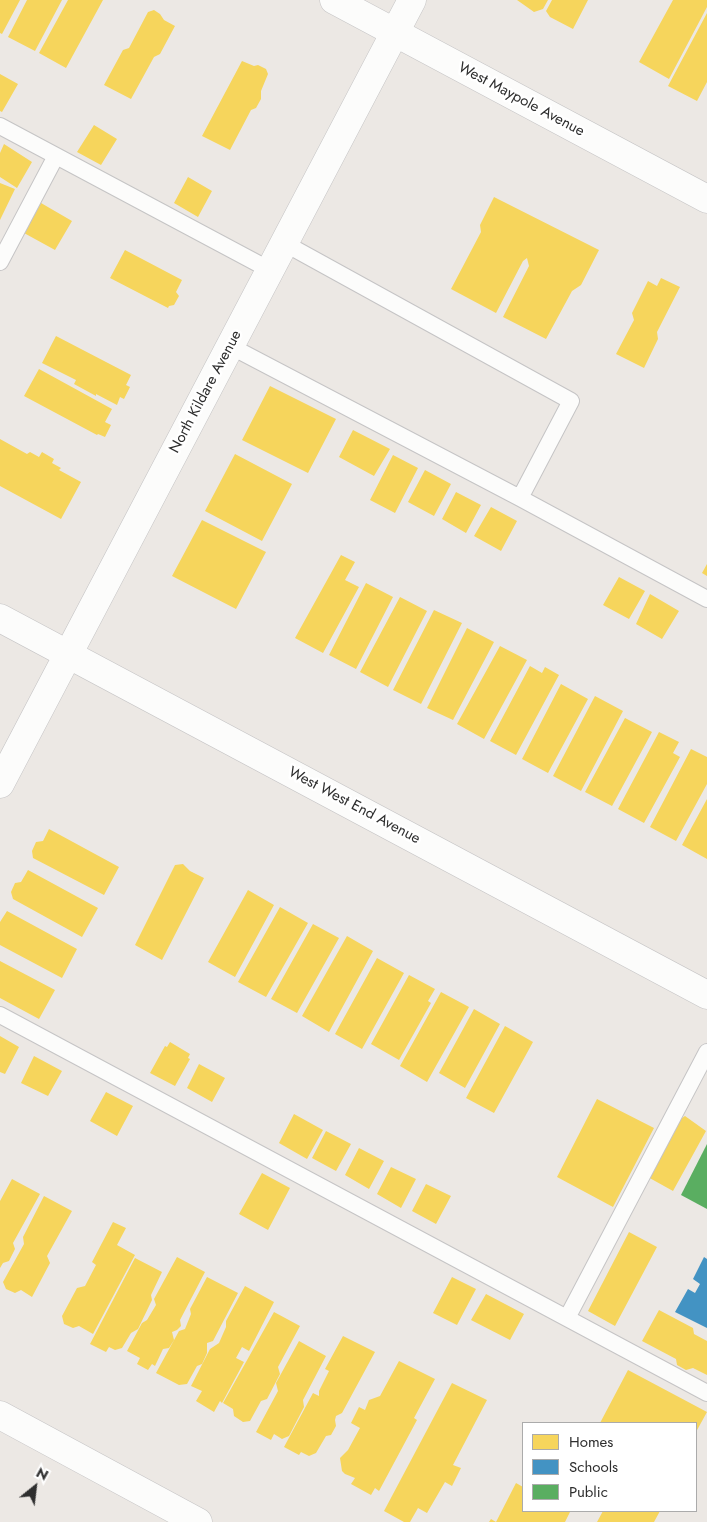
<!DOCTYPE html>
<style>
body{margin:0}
#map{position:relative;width:707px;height:1522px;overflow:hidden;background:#ece8e4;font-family:Jost,sans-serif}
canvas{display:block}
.legend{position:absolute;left:522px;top:1422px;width:175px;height:90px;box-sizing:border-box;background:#fff;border:1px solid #ababab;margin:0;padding:6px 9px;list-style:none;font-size:15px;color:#2e2e2e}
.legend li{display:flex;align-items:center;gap:10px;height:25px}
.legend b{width:25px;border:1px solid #ababab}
.north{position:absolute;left:10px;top:1462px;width:50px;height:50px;-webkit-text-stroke:4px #fff;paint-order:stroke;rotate:29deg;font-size:14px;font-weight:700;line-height:20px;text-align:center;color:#2e2e2e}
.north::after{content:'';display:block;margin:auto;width:18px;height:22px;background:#2e2e2e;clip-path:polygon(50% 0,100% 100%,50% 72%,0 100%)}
</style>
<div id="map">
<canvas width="707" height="1522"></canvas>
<ul class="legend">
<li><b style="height:14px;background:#f6d55c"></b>Homes</li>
<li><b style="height:14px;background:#4393c3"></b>Schools</li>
<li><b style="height:14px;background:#5aae61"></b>Public</li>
</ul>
<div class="north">N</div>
</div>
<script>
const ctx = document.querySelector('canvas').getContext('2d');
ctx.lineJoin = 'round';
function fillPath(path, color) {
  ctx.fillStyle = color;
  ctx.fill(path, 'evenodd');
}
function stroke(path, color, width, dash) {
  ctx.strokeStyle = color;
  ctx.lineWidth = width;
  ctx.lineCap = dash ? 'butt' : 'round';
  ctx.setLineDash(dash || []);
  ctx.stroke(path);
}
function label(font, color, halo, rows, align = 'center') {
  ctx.font = font + ' Jost,sans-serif';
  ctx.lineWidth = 5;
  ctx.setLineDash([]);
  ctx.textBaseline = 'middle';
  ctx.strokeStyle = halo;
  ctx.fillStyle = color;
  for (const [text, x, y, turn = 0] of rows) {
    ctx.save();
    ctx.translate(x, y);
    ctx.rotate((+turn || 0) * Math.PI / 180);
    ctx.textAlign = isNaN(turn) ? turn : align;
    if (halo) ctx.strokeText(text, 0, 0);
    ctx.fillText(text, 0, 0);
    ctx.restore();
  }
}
fillPath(new Path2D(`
 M 0,0 L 20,0 L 2,34 L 0,33 Z
 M 27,0 L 62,0 L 35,51 L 8,37 Z
 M 68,0 L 103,0 L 66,68 L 39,53 Z
 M 517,0 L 548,0 L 543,9 L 534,12 Z
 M 552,0 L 588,0 L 573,29 L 550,17 L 546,11 Z
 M 673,0 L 707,0 L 707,7 L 669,79 L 639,62 Z
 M 154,10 L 160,14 L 164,20 L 175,26 L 160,54 L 154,57 L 131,99 L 104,85 L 123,50 L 129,48 L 148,12 Z
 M 707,13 L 707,82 L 697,101 L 668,86 Z
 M 242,61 L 254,66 L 258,65 L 266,69 L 268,74 L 261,91 L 261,99 L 256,108 L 251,110 L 230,150 L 202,136 Z
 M 0,74 L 18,84 L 2,112 L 0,111 Z
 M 94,125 L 117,139 L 101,165 L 77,152 Z
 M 4,144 L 32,162 L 17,188 L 0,177 L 0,153 Z
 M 188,177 L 212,191 L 198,217 L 174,203 Z
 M 0,183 L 15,189 L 0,220 Z
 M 494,197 L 599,250 L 581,285 L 572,291 L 546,339 L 503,317 L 529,266 L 527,258 L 523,261 L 496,313 L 451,289 L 481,232 L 480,225 Z
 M 41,203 L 72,221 L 55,250 L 24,233 Z
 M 125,250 L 182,280 L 176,292 L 179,296 L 174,305 L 169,306 L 168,308 L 110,278 Z
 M 661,278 L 680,287 L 657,332 L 658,339 L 644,368 L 616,354 L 634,320 L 632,313 L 648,281 L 657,286 Z
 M 56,336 L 131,375 L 126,385 L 130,387 L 124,399 L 120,397 L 117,405 L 96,394 L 96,396 L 74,384 L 76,380 L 42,363 Z
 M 39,369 L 112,409 L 105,422 L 111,425 L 105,437 L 98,434 L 97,435 L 24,396 Z
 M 270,386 L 336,419 L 308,473 L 242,440 Z
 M 353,430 L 390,449 L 374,476 L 339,457 Z
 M 0,439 L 27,454 L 30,452 L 39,457 L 42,452 L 54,459 L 52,463 L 61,468 L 59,470 L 81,482 L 61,519 L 0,486 Z
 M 235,454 L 292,484 L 262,541 L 205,511 Z
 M 393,455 L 418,468 L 395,513 L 370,500 Z
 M 425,470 L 451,484 L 434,516 L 408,502 Z
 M 456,492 L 481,505 L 466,533 L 442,519 Z
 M 491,507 L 517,521 L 501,551 L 474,536 Z
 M 202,520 L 266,552 L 236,609 L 172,576 Z
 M 341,555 L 355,562 L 345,580 L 359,587 L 323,653 L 295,638 Z
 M 707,564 L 707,576 L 702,573 Z
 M 619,577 L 645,591 L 629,619 L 603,605 Z
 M 366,583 L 393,597 L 356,669 L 329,655 Z
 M 650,594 L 679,611 L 662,639 L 636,624 Z
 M 400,597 L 427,611 L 388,687 L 360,672 Z
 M 434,610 L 462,623 L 421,704 L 393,690 Z
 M 467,628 L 494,642 L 453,720 L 427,708 Z
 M 500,646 L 527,660 L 484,739 L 457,724 Z
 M 530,666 L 542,673 L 545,667 L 559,675 L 516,755 L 490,741 Z
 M 561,684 L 588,699 L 548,773 L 522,759 Z
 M 595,696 L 623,711 L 581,791 L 553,776 Z
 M 625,718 L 652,732 L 612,806 L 585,792 Z
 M 659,732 L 679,742 L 673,753 L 680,757 L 644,823 L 618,809 Z
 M 691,749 L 707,757 L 707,784 L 676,841 L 650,827 Z
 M 707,799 L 707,859 L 682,845 Z
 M 49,829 L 119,867 L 104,895 L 33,858 L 32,851 L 36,842 L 43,841 Z
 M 183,864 L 190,871 L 204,878 L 162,960 L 135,945 L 175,865 Z
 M 28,870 L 98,908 L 82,937 L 13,899 L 11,892 L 15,883 L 21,882 Z
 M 248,890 L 274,905 L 235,977 L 208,962 Z
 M 280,907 L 308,923 L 266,997 L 238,982 Z
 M 7,911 L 77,949 L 62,978 L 0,945 L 0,922 Z
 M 313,924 L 339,938 L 297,1013 L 271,999 Z
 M 347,936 L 373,951 L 329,1032 L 302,1016 Z
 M 377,958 L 404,973 L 362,1049 L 335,1034 Z
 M 0,961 L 55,990 L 39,1019 L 0,998 Z
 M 409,975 L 435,989 L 428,1001 L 431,1003 L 399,1060 L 371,1044 Z
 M 441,992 L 469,1007 L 427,1082 L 400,1066 Z
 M 474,1009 L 500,1024 L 465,1088 L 439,1073 Z
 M 505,1026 L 533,1042 L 494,1113 L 466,1098 Z
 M 0,1036 L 19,1047 L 5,1074 L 0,1072 Z
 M 170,1042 L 190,1054 L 188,1058 L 190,1059 L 175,1086 L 150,1073 L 165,1046 L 167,1047 Z
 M 34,1056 L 62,1071 L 48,1096 L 21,1083 Z
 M 199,1064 L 225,1078 L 212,1102 L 187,1088 Z
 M 106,1092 L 133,1106 L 117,1136 L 90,1121 Z
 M 597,1099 L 654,1128 L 613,1207 L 557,1177 Z
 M 294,1114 L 323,1130 L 307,1159 L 279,1143 Z
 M 685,1116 L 706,1131 L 673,1191 L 646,1176 L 679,1117 L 682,1118 Z
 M 326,1131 L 351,1144 L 336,1171 L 312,1158 Z
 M 359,1148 L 384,1161 L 369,1189 L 345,1175 Z
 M 391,1167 L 416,1179 L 401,1208 L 377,1194 Z
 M 262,1173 L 290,1188 L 268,1230 L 239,1214 Z
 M 12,1179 L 40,1194 L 13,1243 L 15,1249 L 9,1261 L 3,1263 L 0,1268 L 0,1201 Z
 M 426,1184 L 451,1196 L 436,1224 L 412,1211 Z
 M 44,1196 L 72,1211 L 47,1256 L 50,1263 L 32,1297 L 21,1290 L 15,1293 L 6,1289 L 3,1282 L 24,1244 L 23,1237 Z
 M 113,1222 L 126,1228 L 117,1245 L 135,1255 L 93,1334 L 79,1326 L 73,1328 L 64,1324 L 62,1316 L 77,1288 L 85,1286 L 96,1265 L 92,1262 Z
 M 629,1232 L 657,1247 L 615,1326 L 588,1311 Z
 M 177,1257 L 205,1272 L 180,1320 L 181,1326 L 177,1330 L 172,1332 L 174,1340 L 169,1348 L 163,1349 L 155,1366 L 152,1364 L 148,1370 L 137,1364 L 140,1358 L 127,1351 L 142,1323 L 147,1320 L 156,1305 L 154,1299 Z
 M 135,1258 L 162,1272 L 151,1295 L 152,1300 L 138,1329 L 131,1333 L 122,1348 L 115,1350 L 109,1347 L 106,1352 L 90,1344 Z
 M 207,1277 L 238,1293 L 213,1341 L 207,1343 L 207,1353 L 202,1364 L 197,1366 L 187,1384 L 179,1385 L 156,1373 L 179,1331 L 185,1329 L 191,1314 L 190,1309 Z
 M 452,1277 L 476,1289 L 457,1325 L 433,1313 Z
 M 245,1286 L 274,1302 L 249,1351 L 242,1347 L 236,1358 L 244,1362 L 222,1403 L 220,1401 L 214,1412 L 196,1401 L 202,1391 L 191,1386 L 210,1349 L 219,1343 L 226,1327 L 226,1321 Z
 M 486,1294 L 524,1314 L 510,1340 L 471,1320 Z
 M 659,1310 L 693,1328 L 694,1334 L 707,1341 L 707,1375 L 693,1368 L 686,1370 L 677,1365 L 676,1359 L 642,1341 Z
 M 274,1312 L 300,1326 L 278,1367 L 280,1374 L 267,1399 L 261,1401 L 250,1421 L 243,1422 L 234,1416 L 233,1409 L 223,1403 Z
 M 343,1336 L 375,1352 L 342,1413 L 336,1416 L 335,1420 L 336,1426 L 331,1435 L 326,1436 L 316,1453 L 309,1456 L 301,1452 L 299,1455 L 284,1447 L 313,1393 L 319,1396 L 319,1391 L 329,1371 L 325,1369 Z
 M 299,1341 L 326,1356 L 303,1400 L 304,1407 L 289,1436 L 282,1439 L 274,1434 L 271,1440 L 256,1432 L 278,1391 L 276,1383 Z
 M 399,1361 L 435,1379 L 414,1418 L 417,1420 L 379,1491 L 375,1488 L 371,1495 L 351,1484 L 355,1478 L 345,1474 L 342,1471 L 340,1458 L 348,1450 L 360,1428 L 351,1423 L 359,1407 L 365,1410 L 369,1400 L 380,1396 Z
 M 628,1370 L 707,1412 L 696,1432 L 696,1423 L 600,1423 Z
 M 452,1383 L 487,1400 L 453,1465 L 461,1468 L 452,1486 L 445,1482 L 427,1513 L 418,1508 L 410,1522 L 404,1522 L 384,1511 Z
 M 516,1483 L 523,1487 L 523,1511 L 568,1511 L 570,1512 L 565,1522 L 489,1522 L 491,1519 L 496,1522 Z
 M 603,1511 L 660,1511 L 654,1522 L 597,1522 Z`), '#f6d55c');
fillPath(new Path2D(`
 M 704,1257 L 707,1259 L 707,1328 L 675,1312 L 688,1289 L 695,1293 L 700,1284 L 693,1279 Z`), '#4393c3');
fillPath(new Path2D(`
 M 707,1144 L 707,1209 L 681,1195 Z`), '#5aae61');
const service = new Path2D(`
 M 0,126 L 270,270
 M 284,243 L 571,401 L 520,498
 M 0,262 L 56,156
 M 230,346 L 520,498 L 707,599
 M 0,1015 L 707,1393
 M 567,1318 L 707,1052`);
const minor = new Path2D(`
 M 334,0 L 707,199
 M 0,618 L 707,995
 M 0,784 L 412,0`);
const tertiary = new Path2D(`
 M 0,1415 L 198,1522`);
stroke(service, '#c5c4c5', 18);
stroke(minor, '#c5c4c5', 29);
stroke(tertiary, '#c5c4c5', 29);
stroke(service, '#fcfcfb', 16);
stroke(minor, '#fcfcfb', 28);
stroke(tertiary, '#fcfcfb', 28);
label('15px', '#2e2e2e', '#fff', [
 ["West Maypole Avenue",521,100,28],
 ["North Kildare Avenue",206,392,-62],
 ["West West End Avenue",354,806,28]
]);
</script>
